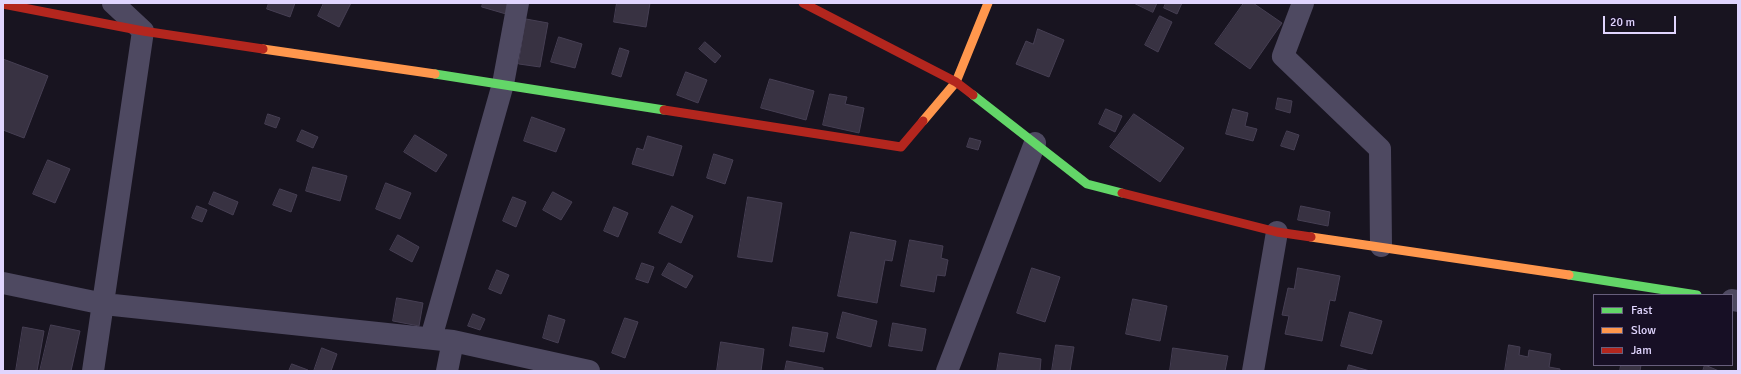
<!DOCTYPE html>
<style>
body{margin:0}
#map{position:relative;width:1741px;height:374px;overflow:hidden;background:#181420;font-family:Signika,sans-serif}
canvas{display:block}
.frame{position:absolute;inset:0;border:4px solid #e0d5fe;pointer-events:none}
.legend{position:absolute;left:1593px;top:294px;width:140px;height:72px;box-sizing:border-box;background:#170f25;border:1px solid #675e7c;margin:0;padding:5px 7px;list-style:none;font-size:12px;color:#e0d5fe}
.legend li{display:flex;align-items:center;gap:8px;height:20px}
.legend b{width:20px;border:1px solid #675e7c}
.scale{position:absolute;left:1603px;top:16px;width:73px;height:18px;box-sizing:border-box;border:2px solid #e0d5fe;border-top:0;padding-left:5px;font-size:12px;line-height:14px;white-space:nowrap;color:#e0d5fe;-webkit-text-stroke:3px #170f25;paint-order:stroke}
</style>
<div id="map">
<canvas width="1741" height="374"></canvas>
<div class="frame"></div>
<ul class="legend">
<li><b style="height:5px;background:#63d668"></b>Fast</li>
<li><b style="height:5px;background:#ff974d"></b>Slow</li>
<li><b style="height:5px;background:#b3261e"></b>Jam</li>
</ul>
<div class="scale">20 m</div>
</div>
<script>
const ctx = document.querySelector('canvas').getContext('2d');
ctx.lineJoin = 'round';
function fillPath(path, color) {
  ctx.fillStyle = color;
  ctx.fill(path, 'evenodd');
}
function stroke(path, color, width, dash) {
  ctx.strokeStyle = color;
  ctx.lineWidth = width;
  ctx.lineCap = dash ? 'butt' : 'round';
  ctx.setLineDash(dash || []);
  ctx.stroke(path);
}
const building = new Path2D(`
 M 269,3 L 295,3 L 290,17 L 267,9 Z
 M 324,3 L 351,3 L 339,27 L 318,16 Z
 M 483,3 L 509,3 L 506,14 L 482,7 Z
 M 617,3 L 650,3 L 646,27 L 614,22 Z
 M 1134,3 L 1157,3 L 1153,12 Z
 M 1166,3 L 1182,3 L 1177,14 L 1164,8 Z
 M 1244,3 L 1253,3 L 1282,23 L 1250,69 L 1215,44 Z
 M 1160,16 L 1172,22 L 1158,52 L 1145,45 Z
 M 526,19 L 548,23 L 540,67 L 519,64 Z
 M 1038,29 L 1064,40 L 1049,77 L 1016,64 L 1026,41 L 1033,44 Z
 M 559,37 L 582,44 L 575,68 L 551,62 Z
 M 705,42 L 721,56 L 715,63 L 699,49 Z
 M 620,48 L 629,51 L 621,77 L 612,74 Z
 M 3,59 L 48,76 L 24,138 L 3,130 Z
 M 686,72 L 707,80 L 698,103 L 677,95 Z
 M 770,79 L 814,91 L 806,120 L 761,108 Z
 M 830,94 L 847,97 L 845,104 L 864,108 L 859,133 L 823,125 Z
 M 1278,98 L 1292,101 L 1290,113 L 1276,109 Z
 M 1106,109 L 1122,116 L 1115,132 L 1099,124 Z
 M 1233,109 L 1248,113 L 1245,126 L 1257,129 L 1253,141 L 1226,134 Z
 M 268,114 L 280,118 L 276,128 L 265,124 Z
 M 1134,114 L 1184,148 L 1160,182 L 1110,147 Z
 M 532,117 L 565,129 L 556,152 L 524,141 Z
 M 302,130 L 318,137 L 313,148 L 297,141 Z
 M 1287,131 L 1299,135 L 1294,150 L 1281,146 Z
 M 415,135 L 447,155 L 436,172 L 404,152 Z
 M 648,136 L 682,146 L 673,176 L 632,164 L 637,148 L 643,150 Z
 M 970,138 L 981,141 L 978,150 L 967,147 Z
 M 714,154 L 733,160 L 725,184 L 707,178 Z
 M 48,160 L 70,169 L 55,203 L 33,194 Z
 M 313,167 L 347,176 L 340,201 L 306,191 Z
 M 386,183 L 411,193 L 400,219 L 376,209 Z
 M 280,189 L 297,195 L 291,212 L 273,205 Z
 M 214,192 L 238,202 L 233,215 L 209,204 Z
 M 553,192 L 572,202 L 561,220 L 543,210 Z
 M 513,197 L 526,202 L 516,227 L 503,221 Z
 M 748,197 L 782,203 L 772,262 L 738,257 Z
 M 197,206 L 207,210 L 202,222 L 192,218 Z
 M 672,206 L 693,216 L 681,243 L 659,233 Z
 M 1301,206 L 1330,212 L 1328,226 L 1298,220 Z
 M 614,207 L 628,213 L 618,237 L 604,231 Z
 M 851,232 L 896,241 L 892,261 L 885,260 L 877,303 L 838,296 Z
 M 398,235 L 419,247 L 412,262 L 390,250 Z
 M 910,240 L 943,246 L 941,258 L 948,260 L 945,276 L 937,275 L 934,292 L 901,286 Z
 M 642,263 L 654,267 L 648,283 L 636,279 Z
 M 669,263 L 693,276 L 686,288 L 662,275 Z
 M 1032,268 L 1060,277 L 1045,322 L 1017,313 Z
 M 1298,268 L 1340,276 L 1335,301 L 1330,300 L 1322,341 L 1285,334 L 1289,316 L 1282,315 L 1288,288 L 1294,289 Z
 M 497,270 L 509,275 L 501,294 L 489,289 Z
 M 397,298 L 423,303 L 419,326 L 393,321 Z
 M 1133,299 L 1167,306 L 1160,341 L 1126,334 Z
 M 843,312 L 877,321 L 871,347 L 837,338 Z
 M 1350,312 L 1382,321 L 1372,354 L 1341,346 Z
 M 473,314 L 485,319 L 480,330 L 468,326 Z
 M 549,315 L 565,320 L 558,343 L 543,338 Z
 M 625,318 L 638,322 L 625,358 L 612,353 Z
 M 893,323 L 926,329 L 922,351 L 889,346 Z
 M 51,325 L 80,331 L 71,371 L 40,371 Z
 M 23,327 L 44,331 L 37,371 L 16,371 Z
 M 793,327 L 828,333 L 824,352 L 790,346 Z
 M 721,342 L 764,349 L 761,371 L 717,371 Z
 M 1056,345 L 1074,347 L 1070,371 L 1052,371 Z
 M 1509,345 L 1520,347 L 1519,355 L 1528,357 L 1529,350 L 1551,354 L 1549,367 L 1560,369 L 1560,371 L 1505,371 Z
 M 322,348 L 337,354 L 331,371 L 314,371 Z
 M 1173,348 L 1228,356 L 1225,371 L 1170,371 Z
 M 1000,353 L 1041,359 L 1040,371 L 997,371 Z
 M 787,361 L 823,368 L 823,371 L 785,371 Z
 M 292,364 L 308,370 L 308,371 L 289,371 Z
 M 1349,365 L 1370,371 L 1347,371 Z
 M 1621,365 L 1641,365 L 1640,371 L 1620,371 Z
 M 1705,365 L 1719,371 L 1703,371 Z`);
fillPath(building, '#383242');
stroke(building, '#463f53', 1);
stroke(new Path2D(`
 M 1303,3 L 1283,56 L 1380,149 L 1381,246
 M 3,283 L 104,304 L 453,341 L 589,371
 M 1732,300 L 1738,301
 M 431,338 L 503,84 L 518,3
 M 93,371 L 143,31 L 113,3
 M 447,371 L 453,341
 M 947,371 L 1035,143
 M 1253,371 L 1277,232`), '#4e4961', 22);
stroke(new Path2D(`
 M 435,74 L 664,110
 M 973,95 L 1087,184 L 1122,193
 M 1569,275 L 1697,295`), '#63d668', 9);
stroke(new Path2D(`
 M 263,49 L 435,74
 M 923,121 L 956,82 L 988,3
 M 1311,237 L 1569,275`), '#ff974d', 9);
stroke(new Path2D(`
 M 803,3 L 956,82 L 973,95
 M 3,4 L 143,31 L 263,49
 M 664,110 L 901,147 L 923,121
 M 1122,193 L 1277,232 L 1311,237`), '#b3261e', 9);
</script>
